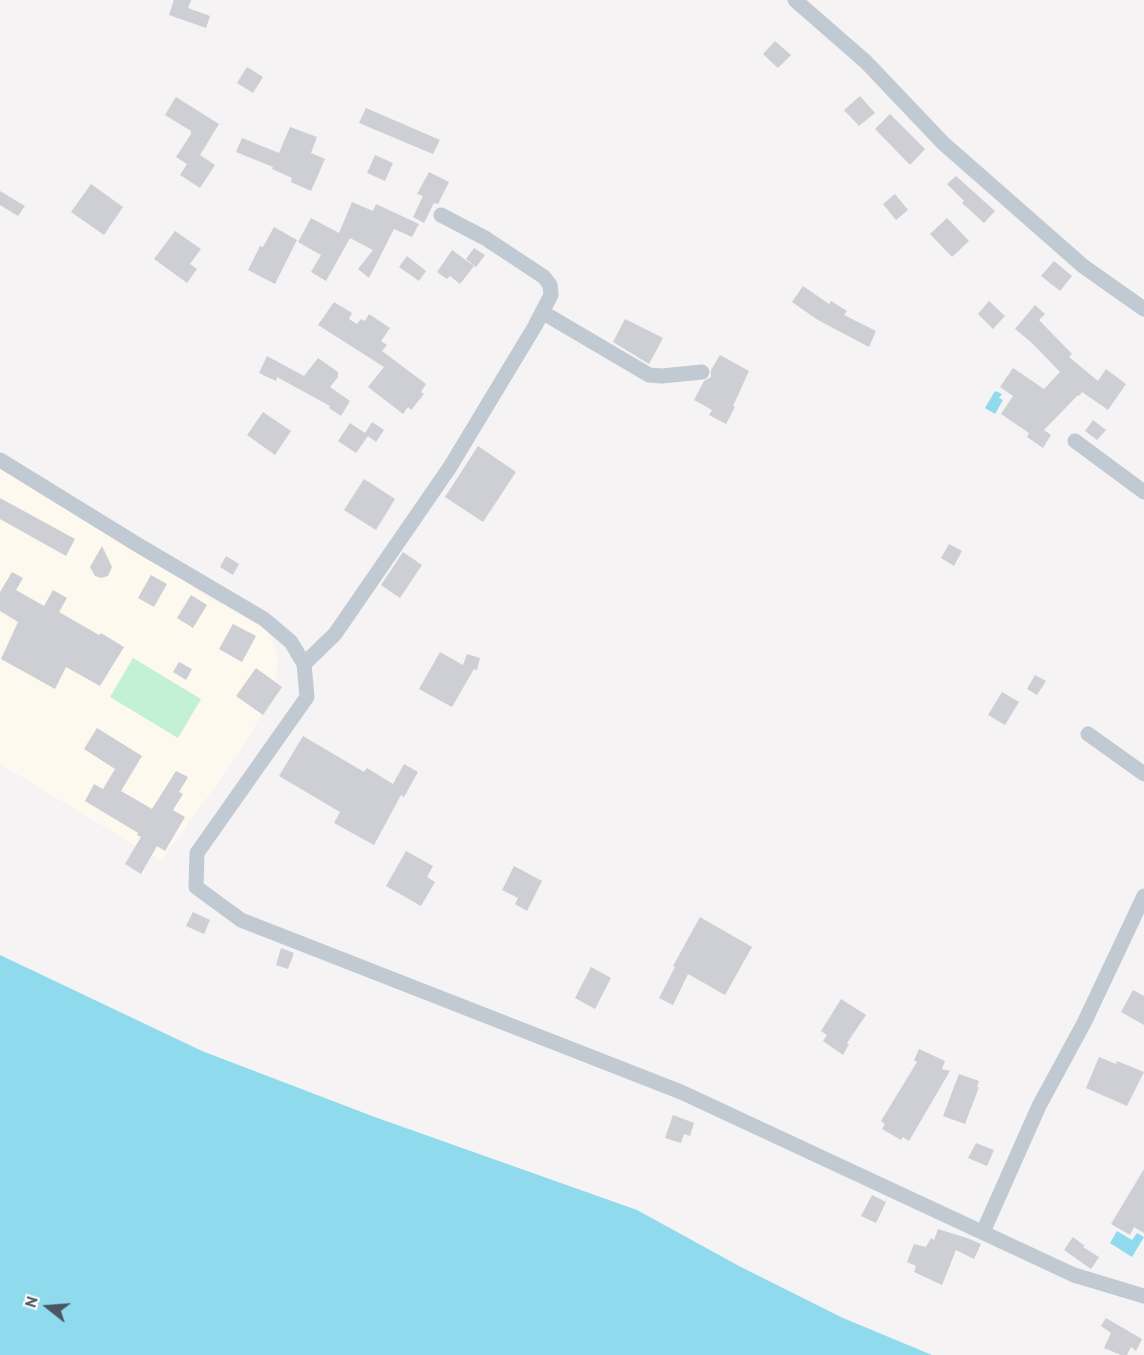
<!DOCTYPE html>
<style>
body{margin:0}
#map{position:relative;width:1144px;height:1355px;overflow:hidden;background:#f5f3f3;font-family:"PT Sans",sans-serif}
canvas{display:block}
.north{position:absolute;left:18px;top:1277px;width:60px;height:60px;-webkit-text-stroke:4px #fff;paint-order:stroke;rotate:287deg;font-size:16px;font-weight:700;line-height:24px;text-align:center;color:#4a5661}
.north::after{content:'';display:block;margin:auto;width:21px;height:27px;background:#4a5661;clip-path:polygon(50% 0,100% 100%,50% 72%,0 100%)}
</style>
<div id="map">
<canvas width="1144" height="1355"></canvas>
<div class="north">N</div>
</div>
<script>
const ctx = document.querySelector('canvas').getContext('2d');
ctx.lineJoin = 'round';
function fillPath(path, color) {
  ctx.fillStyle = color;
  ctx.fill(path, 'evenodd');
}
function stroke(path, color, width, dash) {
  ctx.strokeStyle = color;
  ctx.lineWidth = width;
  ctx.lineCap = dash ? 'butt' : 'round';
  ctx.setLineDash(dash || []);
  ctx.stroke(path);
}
fillPath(new Path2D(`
 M 0,460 L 138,545 L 209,599 L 264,619 L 278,657 L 275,692 L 238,755 L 161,861 L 0,764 Z`), '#fdf9ef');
fillPath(new Path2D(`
 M 133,658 L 201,699 L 178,738 L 110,697 Z`), '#c3f1d5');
fillPath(new Path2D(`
 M 995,391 L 1002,394 L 999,398 L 1003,400 L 995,414 L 985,408 Z
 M 0,955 L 202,1051 L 372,1116 L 637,1210 L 739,1266 L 843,1318 L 932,1355 L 0,1355 Z
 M 1117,1231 L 1132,1240 L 1137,1233 L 1144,1237 L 1132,1257 L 1110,1243 Z`), '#90daee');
fillPath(new Path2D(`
 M 174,0 L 191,0 L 188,8 L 210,16 L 206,28 L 169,15 Z
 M 775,41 L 791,55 L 778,68 L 763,54 Z
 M 247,67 L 263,77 L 253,93 L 237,83 Z
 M 860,96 L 875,113 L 859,126 L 844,110 Z
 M 176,97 L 219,124 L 200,155 L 215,165 L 200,188 L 180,175 L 187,164 L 176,157 L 191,134 L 191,131 L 165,115 Z
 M 366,108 L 440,140 L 433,154 L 359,123 Z
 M 890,114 L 925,149 L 910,165 L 875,129 Z
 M 290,127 L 317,137 L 311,153 L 325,159 L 311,191 L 291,182 L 292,178 L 272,169 L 273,167 L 236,152 L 242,138 L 279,153 Z
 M 375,155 L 393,163 L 385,181 L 367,173 Z
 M 429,172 L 449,182 L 438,204 L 434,203 L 424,223 L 413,217 L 423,196 L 417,194 Z
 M 956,176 L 995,211 L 984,223 L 962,203 L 964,201 L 947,184 Z
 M 91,184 L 123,207 L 104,235 L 71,212 Z
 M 0,191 L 25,206 L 18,216 L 0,205 Z
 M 895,194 L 908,210 L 896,220 L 883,204 Z
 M 352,202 L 373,211 L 376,204 L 419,224 L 412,237 L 394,229 L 369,278 L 358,269 L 373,250 L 350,238 L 326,281 L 311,272 L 321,255 L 298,242 L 311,218 L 339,233 Z
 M 947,218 L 969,241 L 952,257 L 930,234 Z
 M 274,227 L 297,240 L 275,284 L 248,270 L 260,246 L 263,247 Z
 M 175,231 L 201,249 L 190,264 L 197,269 L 187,283 L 154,259 Z
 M 474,248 L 485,255 L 476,267 L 466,259 Z
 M 452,250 L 474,266 L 460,284 L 450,276 L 447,279 L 437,272 Z
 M 407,256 L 426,271 L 419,281 L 399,267 Z
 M 1054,261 L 1072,276 L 1060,291 L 1041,276 Z
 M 803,286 L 829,304 L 831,301 L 847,311 L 844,315 L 876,331 L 869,347 L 818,320 L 792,302 Z
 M 989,301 L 1005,316 L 993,329 L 978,314 Z
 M 334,302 L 352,313 L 349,319 L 357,324 L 361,319 L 365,321 L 369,314 L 390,328 L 381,341 L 387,345 L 382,351 L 426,384 L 421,392 L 424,394 L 411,410 L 408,407 L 403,414 L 368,387 L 384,367 L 318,325 Z
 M 1035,305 L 1045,314 L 1039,320 L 1072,354 L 1069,357 L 1098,381 L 1106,369 L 1126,384 L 1108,410 L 1082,392 L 1079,396 L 1078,395 L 1044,430 L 1051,435 L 1043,448 L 1027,437 L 1029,433 L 1001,414 L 1013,396 L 1000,387 L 1013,368 L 1044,389 L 1060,372 L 1031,342 L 1015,329 Z
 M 625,319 L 663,338 L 649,364 L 613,342 Z
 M 720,355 L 749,371 L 733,406 L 735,407 L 726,424 L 709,415 L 712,410 L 694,400 L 704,381 L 711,377 L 711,370 Z
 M 267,356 L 304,376 L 318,358 L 338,372 L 338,377 L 330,387 L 350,401 L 341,416 L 329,408 L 330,406 L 277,377 L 276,381 L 259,373 Z
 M 263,412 L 291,431 L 275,455 L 247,435 Z
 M 1093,420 L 1106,430 L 1097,440 L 1085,431 Z
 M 372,422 L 384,430 L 376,442 L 368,436 L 356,453 L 338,441 L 350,423 L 365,433 Z
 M 478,446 L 516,472 L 483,522 L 445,497 Z
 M 364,479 L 395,499 L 376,530 L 344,510 Z
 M 0,498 L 75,539 L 66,556 L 0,519 Z
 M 949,544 L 962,551 L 954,566 L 941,558 Z
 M 102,546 L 112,567 L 108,576 L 101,578 L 95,576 L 90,567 Z
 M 403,552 L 422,565 L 400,598 L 381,585 Z
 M 226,556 L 239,564 L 233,575 L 220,567 Z
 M 12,572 L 23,578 L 16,590 L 44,606 L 53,590 L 67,598 L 59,612 L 99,635 L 101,633 L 124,647 L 100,686 L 66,667 L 55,689 L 1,659 L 18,622 L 0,611 L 0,592 Z
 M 151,575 L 167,584 L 154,607 L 138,598 Z
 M 191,595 L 207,605 L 193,628 L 177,618 Z
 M 233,624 L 256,636 L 242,662 L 219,649 Z
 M 440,652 L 463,665 L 467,654 L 480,658 L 477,670 L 474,669 L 452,707 L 419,689 Z
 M 179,662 L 192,669 L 186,680 L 173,672 Z
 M 256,668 L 282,687 L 263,715 L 236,696 Z
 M 1035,675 L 1046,681 L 1037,695 L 1027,689 Z
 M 1002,692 L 1019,702 L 1005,725 L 988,715 Z
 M 97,728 L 142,756 L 121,791 L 152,809 L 176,771 L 188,777 L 179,792 L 183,794 L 173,810 L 185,817 L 165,851 L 157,846 L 141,874 L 125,864 L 141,837 L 137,835 L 138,833 L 85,801 L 94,784 L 103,789 L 115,769 L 84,749 Z
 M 303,736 L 364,772 L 367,768 L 393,784 L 404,764 L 418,772 L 404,797 L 401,795 L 374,845 L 334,823 L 340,812 L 279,776 Z
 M 406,851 L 433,866 L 427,877 L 435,882 L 421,906 L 386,886 Z
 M 514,866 L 542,881 L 527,911 L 515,904 L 518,898 L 502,890 Z
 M 193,912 L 210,920 L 204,934 L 186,926 Z
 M 700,917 L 752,947 L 725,995 L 688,974 L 673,1005 L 659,998 L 675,967 L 673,966 Z
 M 281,948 L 294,953 L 288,969 L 276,965 Z
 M 591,967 L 611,978 L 595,1009 L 575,998 Z
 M 1133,990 L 1144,996 L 1144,1025 L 1121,1012 Z
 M 841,999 L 866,1015 L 847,1043 L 849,1044 L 843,1055 L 823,1041 L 827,1035 L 821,1031 Z
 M 919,1049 L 945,1061 L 942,1069 L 950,1071 L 909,1141 L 903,1137 L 901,1140 L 882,1129 L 885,1124 L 881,1121 L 917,1062 L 914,1060 Z
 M 1099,1057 L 1116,1064 L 1117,1061 L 1144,1072 L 1127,1106 L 1086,1088 Z
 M 959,1074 L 979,1081 L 977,1087 L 979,1087 L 965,1124 L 943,1116 Z
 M 673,1115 L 694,1123 L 690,1136 L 684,1134 L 681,1143 L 665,1138 Z
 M 976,1143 L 994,1150 L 987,1166 L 968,1158 Z
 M 1144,1169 L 1144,1233 L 1134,1227 L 1130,1235 L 1111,1224 Z
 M 872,1195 L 886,1202 L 876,1223 L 861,1216 Z
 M 938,1229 L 967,1238 L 981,1244 L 974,1259 L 956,1250 L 942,1285 L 914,1272 L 916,1266 L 907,1262 L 914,1244 L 926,1247 L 931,1238 L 934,1240 Z
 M 1073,1237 L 1085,1246 L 1083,1247 L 1099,1257 L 1091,1269 L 1064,1250 Z
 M 1106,1318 L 1142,1339 L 1136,1351 L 1131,1347 L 1127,1355 L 1121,1355 L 1104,1348 L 1111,1333 L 1101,1326 Z`), '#cdcfd5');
stroke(new Path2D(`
 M 795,0 L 866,62 L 943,143 L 1083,266 L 1144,309
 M 542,312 L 649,375 L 662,376 L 702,372
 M 1075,441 L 1144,492
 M 0,460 L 138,545 L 264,619 L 291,642 L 304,664 L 307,697 L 197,853 L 196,887 L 241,920 L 681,1092 L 1074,1275 L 1144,1296
 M 304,664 L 335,634 L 450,467 L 535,326 L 551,295 L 550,285 L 544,277 L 485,238 L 441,215
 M 1088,734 L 1144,774
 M 983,1232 L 1039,1106 L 1084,1023 L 1144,896`), '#c1cad2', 15);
</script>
